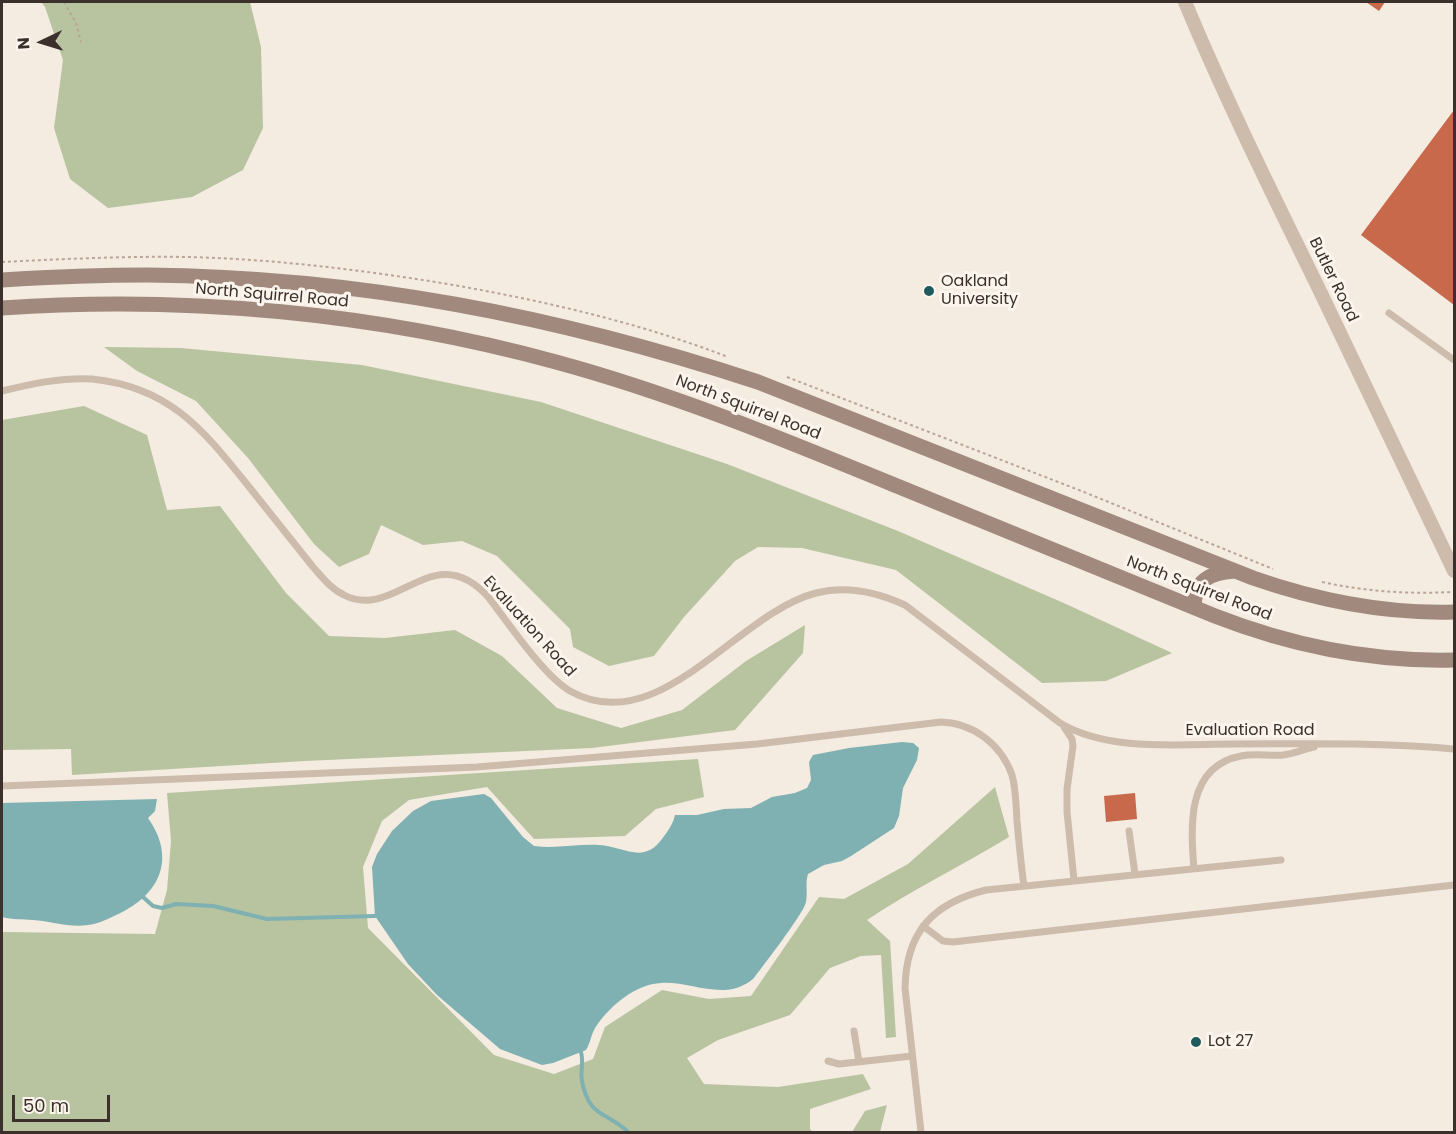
<!DOCTYPE html>
<style>
body{margin:0}
#map{position:relative;width:1456px;height:1134px;overflow:hidden;background:#f4ebe1;font-family:Poppins,sans-serif}
canvas{display:block}
.frame{position:absolute;inset:0;border:3px solid #3b302b;pointer-events:none}
.north{position:absolute;left:12px;top:12px;width:60px;height:60px;-webkit-text-stroke:4px #fbf5ee;paint-order:stroke;rotate:266deg;font-size:16px;font-weight:700;line-height:24px;text-align:center;color:#3b302b}
.north::after{content:'';display:block;margin:auto;width:21px;height:27px;background:#3b302b;clip-path:polygon(50% 0,100% 100%,50% 72%,0 100%)}
.scale{position:absolute;left:12px;top:1095px;width:98px;height:27px;box-sizing:border-box;border:3px solid #3b302b;border-top:0;padding-left:8px;font-size:18px;line-height:21px;white-space:nowrap;color:#3b302b;-webkit-text-stroke:4px #fbf5ee;paint-order:stroke}
</style>
<div id="map">
<canvas width="1456" height="1134"></canvas>
<div class="frame"></div>
<div class="north">N</div>
<div class="scale">50 m</div>
</div>
<script>
const ctx = document.querySelector('canvas').getContext('2d');
ctx.lineJoin = 'round';
function fillPath(path, color) {
  ctx.fillStyle = color;
  ctx.fill(path, 'evenodd');
}
function stroke(path, color, width, dash) {
  ctx.strokeStyle = color;
  ctx.lineWidth = width;
  ctx.lineCap = dash ? 'butt' : 'round';
  ctx.setLineDash(dash || []);
  ctx.stroke(path);
}
function label(font, color, halo, rows, align = 'center') {
  ctx.font = font + ' Poppins,sans-serif';
  ctx.lineWidth = 6;
  ctx.setLineDash([]);
  ctx.textBaseline = 'middle';
  ctx.strokeStyle = halo;
  ctx.fillStyle = color;
  for (const [text, x, y, turn = 0] of rows) {
    ctx.save();
    ctx.translate(x, y);
    ctx.rotate((+turn || 0) * Math.PI / 180);
    ctx.textAlign = isNaN(turn) ? turn : align;
    if (halo) ctx.strokeText(text, 0, 0);
    ctx.fillText(text, 0, 0);
    ctx.restore();
  }
}
fillPath(new Path2D(`
 M 41,2 L 250,2 L 261,47 L 263,128 L 243,170 L 192,197 L 108,208 L 70,179 L 54,128 L 63,60 L 45,7 Z
 M 104,347 L 181,348 L 362,365 L 541,402 L 727,464 L 898,531 L 1066,604 L 1172,653 L 1106,681 L 1042,683 L 896,570 L 802,548 L 758,547 L 735,561 L 684,617 L 654,656 L 609,666 L 573,647 L 570,629 L 497,556 L 462,541 L 423,545 L 381,525 L 369,554 L 339,567 L 314,544 L 248,458 L 196,401 L 137,371 Z
 M 84,406 L 147,435 L 167,510 L 220,506 L 286,593 L 329,636 L 385,638 L 455,630 L 502,656 L 557,708 L 621,728 L 682,710 L 746,661 L 805,625 L 803,653 L 735,730 L 592,748 L 305,761 L 72,775 L 71,749 L 2,750 L 2,420 Z
 M 698,759 L 704,797 L 656,809 L 625,836 L 534,839 L 487,787 L 409,800 L 382,821 L 363,867 L 368,928 L 494,1055 L 554,1074 L 593,1059 L 605,1027 L 662,990 L 709,999 L 751,996 L 819,897 L 844,899 L 908,864 L 995,787 L 1009,837 C 962,866 913,889 867,920 L 890,941 L 896,1037 L 886,1038 L 881,955 L 861,956 L 830,968 L 790,1015 L 718,1040 L 687,1058 L 704,1084 L 778,1087 L 863,1074 L 871,1089 L 810,1109 L 810,1129 L 813,1132 L 2,1132 L 2,932 L 155,934 L 167,890 L 171,841 L 167,793 Z
 M 887,1105 L 880,1132 L 852,1132 L 865,1111 Z`), '#b8c4a0');
fillPath(new Path2D(`
 M 902,742 L 913,743 L 919,748 L 917,760 L 903,788 L 899,816 L 894,828 L 851,856 L 842,861 L 824,865 L 808,874 C 805,883 808,892 806,902 C 804,913 763,966 754,978 C 726,1003 692,981 661,983 C 636,984 611,1005 597,1025 C 591,1033 591,1042 586,1050 L 553,1063 L 542,1065 L 500,1049 L 437,995 L 408,964 L 375,916 L 372,867 L 377,854 L 392,831 L 413,811 L 431,801 L 484,794 L 491,798 L 523,837 L 534,846 C 555,849 577,844 599,845 C 623,846 643,865 662,839 C 668,831 673,824 675,815 L 697,815 L 724,809 L 751,808 L 772,797 L 795,793 L 807,788 L 811,780 L 809,762 L 813,755 L 849,748 Z
 M 157,799 L 155,811 L 148,818 C 178,861 158,897 114,916 C 106,920 97,924 88,925 C 70,928 51,921 33,920 C 22,919 13,920 2,917 L 2,803 Z`), '#7fb0b2');
stroke(new Path2D(`
 M 143,897 L 153,906 L 162,908 L 176,904 L 213,906 L 267,919 L 375,916
 M 581,1052 C 584,1062 580,1071 582,1081 C 589,1118 606,1111 628,1132`), '#7fb0b2', 4);
fillPath(new Path2D(`
 M 1366,2 L 1385,2 L 1379,11 Z
 M 1454,110 L 1454,305 L 1361,235 Z
 M 1135,793 L 1137,819 L 1106,822 L 1104,796 Z`), '#c8694b');
stroke(new Path2D(`
 M 64,2 L 76,23 L 81,42
 M 2,262 C 63,259 125,256 187,257 C 274,259 362,270 448,284 C 544,301 637,322 728,357
 M 787,377 L 1084,492 L 1273,569
 M 1322,582 C 1370,592 1406,594 1454,592`), '#b9a596', 2, [3, 3]);
stroke(new Path2D(`
 M 1389,313 L 1454,360
 M 2,391 C 31,384 62,377 92,379 C 171,387 204,431 250,488 C 271,514 292,541 313,567 C 322,577 331,589 344,595 C 396,622 433,535 489,598 C 509,624 544,676 570,691 C 659,741 737,613 816,593 C 847,585 877,592 905,605 L 1060,723 C 1108,752 1180,744 1235,744 C 1308,744 1382,742 1454,749
 M 1064,727 L 1072,739 L 1073,746 L 1067,789 L 1067,812 L 1074,880
 M 2,786 L 477,767 L 757,744 L 941,722 C 973,723 1001,744 1012,775 C 1016,789 1016,806 1017,821 C 1019,843 1021,865 1024,886
 M 1129,831 L 1135,874
 M 1194,868 C 1190,826 1187,766 1241,756 C 1254,753 1269,756 1283,755 C 1293,754 1304,749 1314,747
 M 923,926 L 943,941 L 953,942 L 1454,885
 M 854,1031 L 859,1062
 M 828,1061 L 839,1064 L 912,1056
 M 921,1132 L 905,988 C 906,932 933,903 986,890 L 1281,860`), '#cdbbac', 7);
stroke(new Path2D(`
 M 1185,2 C 1225,98 1272,193 1318,287 C 1364,382 1408,477 1454,571`), '#cdbbac', 14);
stroke(new Path2D(`
 M 2,280 C 50,277 99,275 147,275 C 359,277 557,316 758,382 L 1253,578 C 1319,601 1385,614 1454,612
 M 2,308 C 187,295 377,313 556,362 C 674,394 785,440 897,486 C 1003,529 1109,572 1215,616 C 1292,646 1371,662 1454,660
 M 1194,607 C 1195,580 1209,573 1234,571`), '#a18a7d', 15);
for (const [x, y, r, color] of [
 [929,291,6,"#1f5a5e"],
 [1196,1042,6,"#1f5a5e"]
]) {
  const dot = new Path2D();
  dot.arc(x, y, r, 0, 2 * Math.PI);
  ctx.fillStyle = color;
  ctx.fill(dot);
  stroke(dot, '#fbf5ee', 2);
}
label('16px', '#3b302b', '#fbf5ee', [
 ["Butler Road",1333,280,64],
 ["North Squirrel Road",272,296,5],
 ["North Squirrel Road",748,408,21],
 ["North Squirrel Road",1199,589,21],
 ["Evaluation Road",529,627,48],
 ["Evaluation Road",1250,731]
]);
label('16px', '#3b302b', '#fbf5ee', [
 ["Oakland",941,282],
 ["University",941,300],
 ["Lot 27",1208,1042]
], 'left');
</script>
